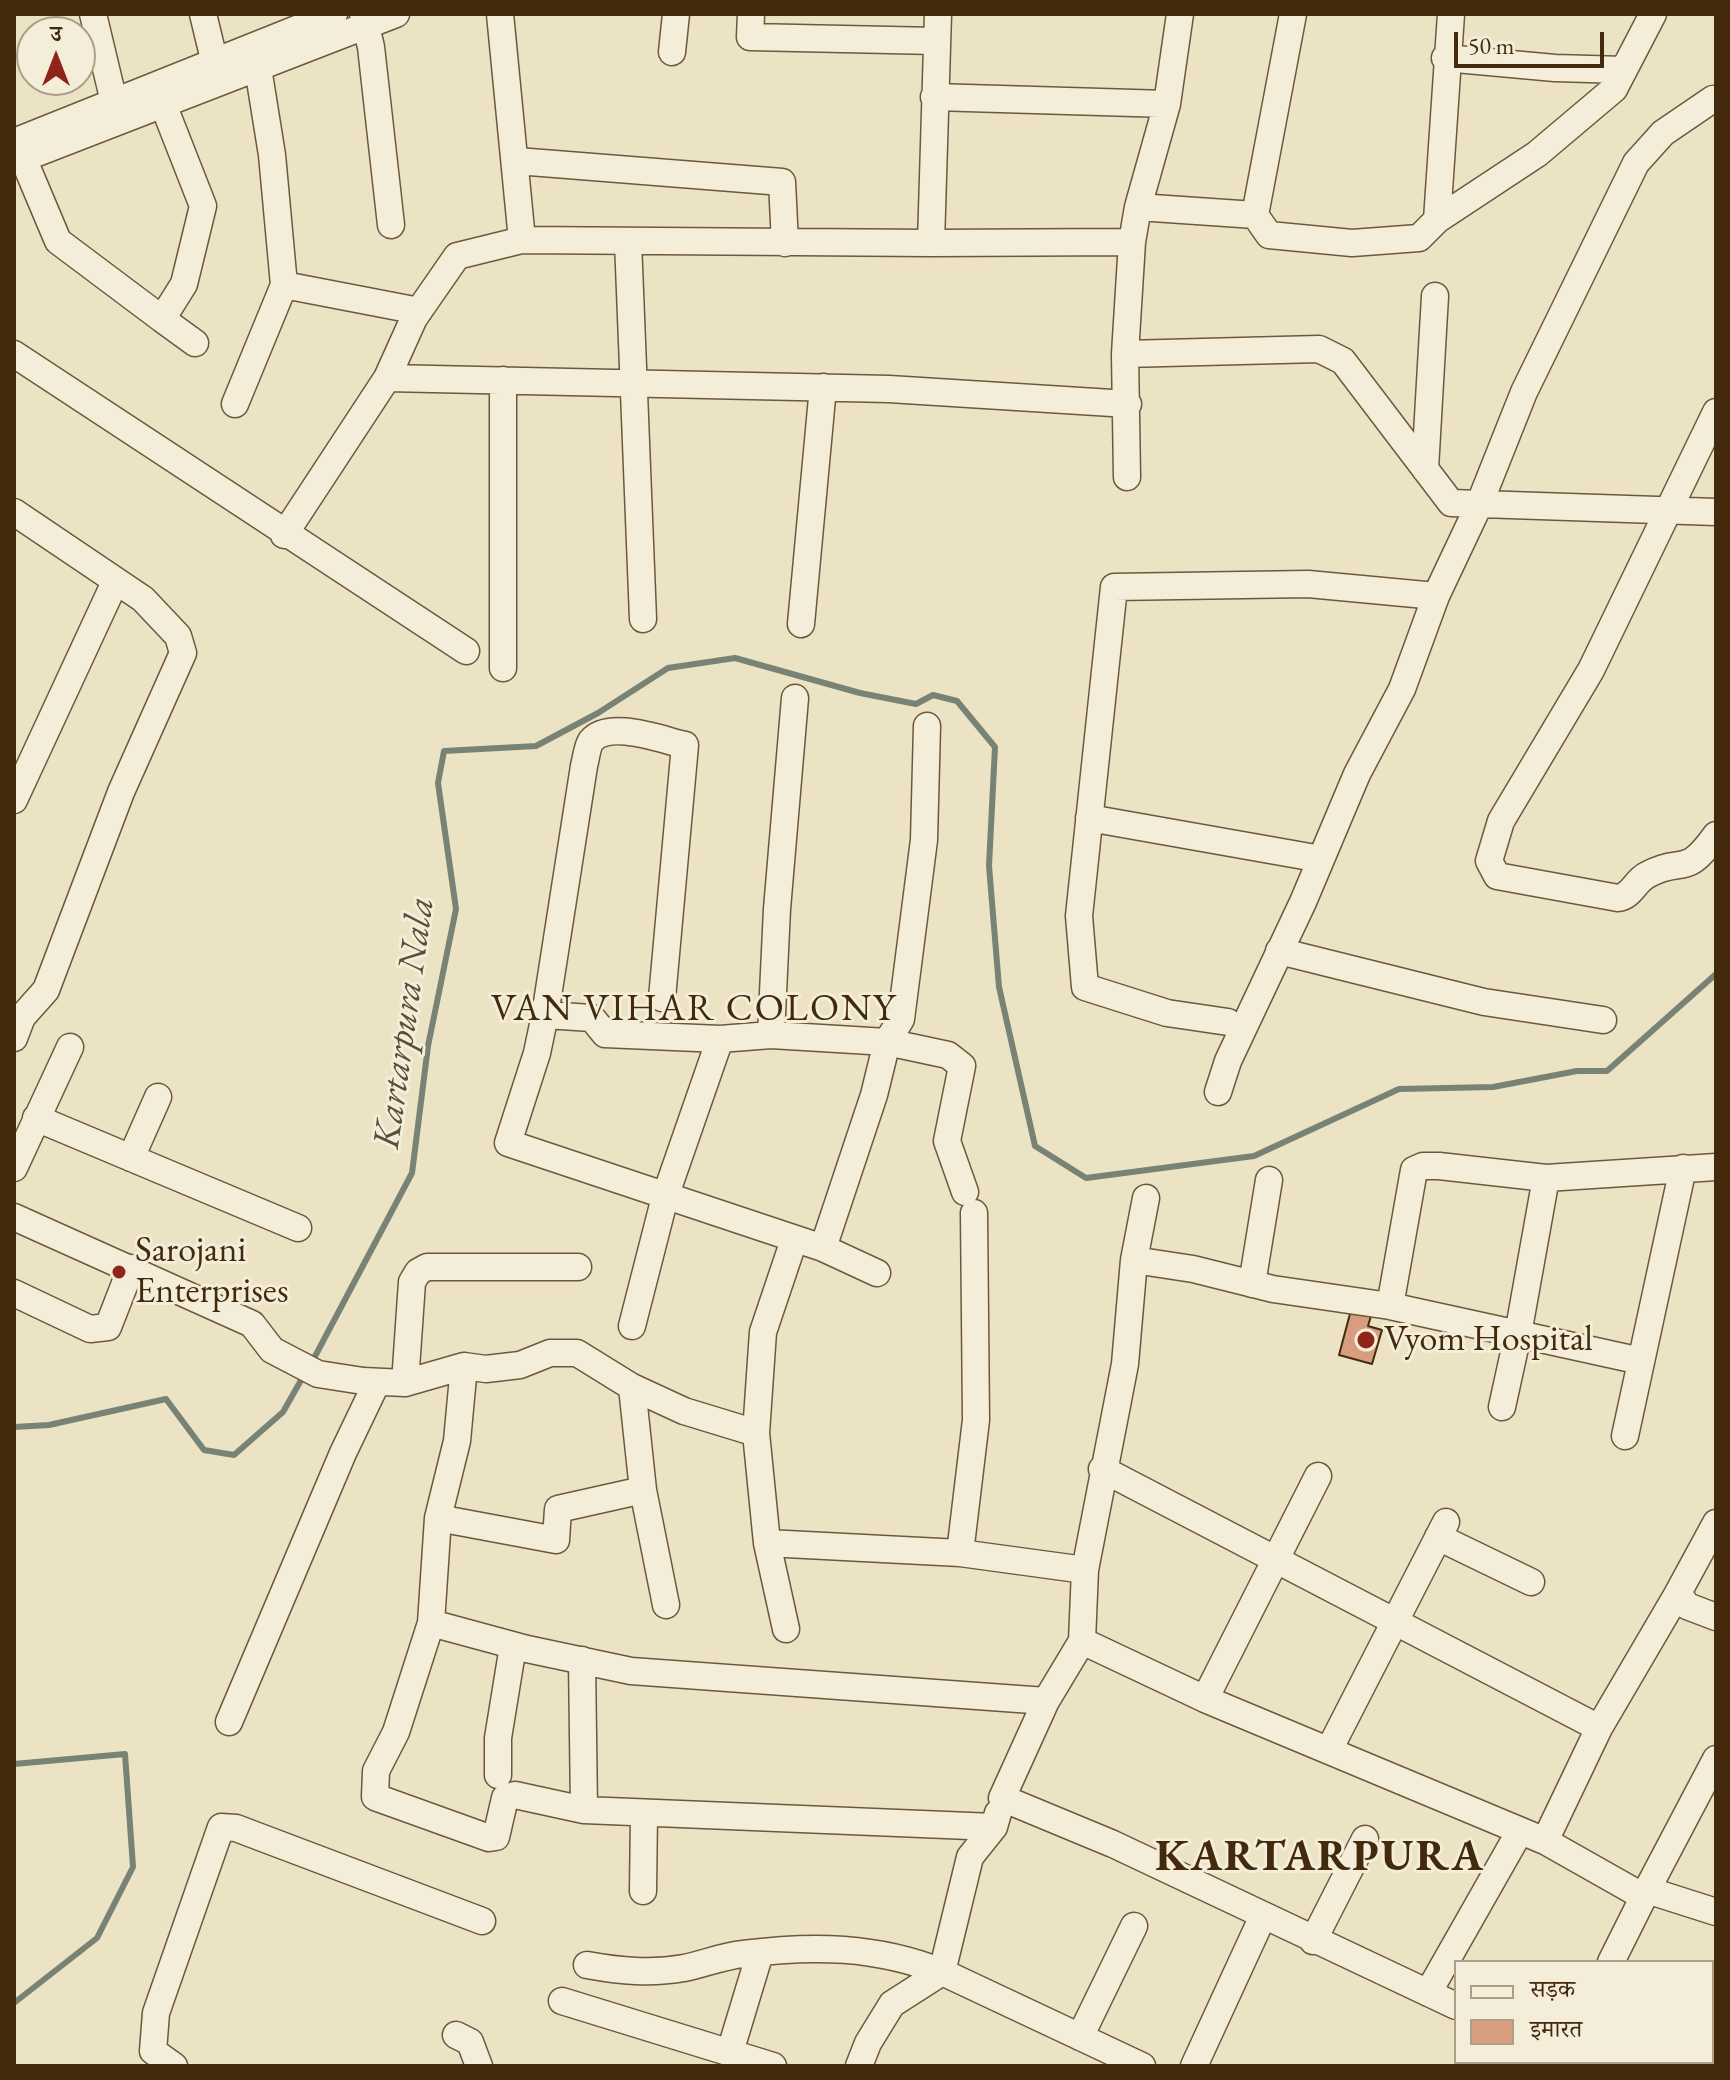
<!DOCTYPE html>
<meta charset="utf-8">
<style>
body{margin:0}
#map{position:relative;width:1730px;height:2080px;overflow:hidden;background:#ece3c5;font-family:"EB Garamond","Noto Serif Devanagari",serif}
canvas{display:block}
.frame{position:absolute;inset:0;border:16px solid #442a0d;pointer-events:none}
.legend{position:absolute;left:1454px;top:1960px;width:260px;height:104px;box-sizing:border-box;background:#f3edd9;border:2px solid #ad9f87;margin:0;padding:10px 14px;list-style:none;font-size:24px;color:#442a0d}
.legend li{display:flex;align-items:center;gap:16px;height:40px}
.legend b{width:40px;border:2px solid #ad9f87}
.north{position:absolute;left:16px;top:16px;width:80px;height:80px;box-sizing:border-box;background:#f3edd9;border:2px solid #ad9f87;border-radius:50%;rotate:0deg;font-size:22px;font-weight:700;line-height:32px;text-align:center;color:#442a0d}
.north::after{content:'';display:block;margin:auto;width:28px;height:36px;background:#8f2418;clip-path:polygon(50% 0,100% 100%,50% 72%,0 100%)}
.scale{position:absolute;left:1454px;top:32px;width:150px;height:36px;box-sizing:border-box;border:4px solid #442a0d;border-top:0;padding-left:10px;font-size:24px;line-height:28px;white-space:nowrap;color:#442a0d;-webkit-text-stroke:6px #f3edd9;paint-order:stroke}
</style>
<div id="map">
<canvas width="1730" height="2080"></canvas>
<div class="frame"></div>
<ul class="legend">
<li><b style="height:10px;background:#f3edd9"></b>सड़क</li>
<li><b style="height:22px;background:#d89c80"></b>इमारत</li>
</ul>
<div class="north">उ</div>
<div class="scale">50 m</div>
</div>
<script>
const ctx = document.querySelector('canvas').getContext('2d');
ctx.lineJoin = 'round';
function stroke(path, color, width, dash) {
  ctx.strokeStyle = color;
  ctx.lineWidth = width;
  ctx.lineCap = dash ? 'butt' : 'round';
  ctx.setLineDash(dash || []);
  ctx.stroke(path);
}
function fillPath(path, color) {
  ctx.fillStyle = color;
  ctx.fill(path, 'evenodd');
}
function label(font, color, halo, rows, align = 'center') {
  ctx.font = font + ' "EB Garamond",serif';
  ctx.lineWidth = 6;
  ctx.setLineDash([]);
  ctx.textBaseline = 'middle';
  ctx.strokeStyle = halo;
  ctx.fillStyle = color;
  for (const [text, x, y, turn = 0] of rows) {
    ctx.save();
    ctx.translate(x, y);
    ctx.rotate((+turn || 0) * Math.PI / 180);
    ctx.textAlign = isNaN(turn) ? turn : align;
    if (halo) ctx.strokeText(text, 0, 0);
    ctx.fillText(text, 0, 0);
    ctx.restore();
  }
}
stroke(new Path2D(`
 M 312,1362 L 412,1173 L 428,1046 L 456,909 L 438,783 L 444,751 L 536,746 L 598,713 L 668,668 L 735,658 L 860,693 L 916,704 L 933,695 L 957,701 L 995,747 L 989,866 L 999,987 L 1035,1146 L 1086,1178 L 1254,1156 L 1399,1089 L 1493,1087 L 1577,1071 L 1607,1071 L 1716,974
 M 14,1427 L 49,1425 L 166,1399 L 204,1450 L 234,1455 L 283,1412 L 304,1375
 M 14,1764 L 125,1754 L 133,1867 L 97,1938 L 14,2003`), '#788275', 6);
const building = new Path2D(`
 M 1351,1310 L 1371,1316 L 1368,1326 L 1382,1330 L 1372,1364 L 1339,1355 Z`);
fillPath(building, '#d89c80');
stroke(building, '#442a0d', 2);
const minor = new Path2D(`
 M 93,14 L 114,102
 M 203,14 L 218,76
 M 363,14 L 371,47 L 391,225
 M 500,14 L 522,240 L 931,243 L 938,14
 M 751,14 L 750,37 L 936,41
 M 672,52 L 676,14
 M 1445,58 L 1555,68 L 1624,70
 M 934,97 L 1167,104
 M 14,142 L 334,14
 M 23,158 L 58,241 L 162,319 L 184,284 L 203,206 L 163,104
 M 517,161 L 782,182 L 785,243
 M 14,162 L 396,14
 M 1138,207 L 1255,215 L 1293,14
 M 1255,215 L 1269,235 L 1352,243 L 1419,238 L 1437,220 L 1451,14
 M 1437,220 L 1537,154 L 1614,89 L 1653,14
 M 628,241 L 643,619
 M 931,243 L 1132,242 L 1138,207 L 1167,104 L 1180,14
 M 284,285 L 419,311
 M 162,319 L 195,343
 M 14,354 L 466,651
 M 1125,354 L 1319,349 L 1343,361 L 1451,503 L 1716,512
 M 387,378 L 889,389 L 1128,404
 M 235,404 L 284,285 L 272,155 L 258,68
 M 1716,412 L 1591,670 L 1501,821 L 1489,861 L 1497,876 L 1618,898 C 1632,896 1635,881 1647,875 C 1683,855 1684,880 1716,835
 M 1425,469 L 1435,296
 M 1127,477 L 1125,354 L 1132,242
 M 14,512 L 143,599 L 178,636 L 183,653 L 121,792 L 46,990 L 22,1017 L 14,1038
 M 284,535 L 387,378 L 414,318 L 457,256 L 522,240
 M 801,624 L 823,387
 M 503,668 L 503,380
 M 795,698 L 777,909 L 771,1035 L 887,1042 L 874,1095 L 823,1248
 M 927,726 L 924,840 L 901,1019 L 887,1042 L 948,1055 L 962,1066 L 947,1141 L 965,1192
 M 14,800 L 115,582
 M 1089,818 L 1321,859
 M 1279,951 L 1484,1002 L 1603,1020
 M 662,998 L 685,745 C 662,740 609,719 591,741 C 587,747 586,759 584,766 L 545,1015 L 537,1053 L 508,1143 L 823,1248 L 877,1273
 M 545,1015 L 592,1018 L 605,1034 L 720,1039
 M 1228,1022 L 1167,1013 L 1085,987 L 1079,916 L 1114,587 L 1308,584 L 1436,596 L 1479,505 L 1524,392 L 1636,163 L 1663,133 L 1713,99 L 1716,101
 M 1218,1092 L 1228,1061 L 1303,902 L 1357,774 L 1402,689 L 1436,596
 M 36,1118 L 298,1228
 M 131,1158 L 158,1097
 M 14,1168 L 70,1047
 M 14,1217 L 252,1324 L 272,1350 L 318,1374 L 363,1381 L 405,1383 L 464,1366 L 486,1369 L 520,1365 L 550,1353 L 577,1353 L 632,1387 L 684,1411 L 756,1433 L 767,1543 L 960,1553 L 1085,1570 L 1125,1364 L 1134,1260 L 1193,1269 L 1273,1289 L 1390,1306 L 1518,1334 L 1546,1178 L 1716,1167
 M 1134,1260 L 1146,1198
 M 1252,1284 L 1269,1180
 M 14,1293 L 90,1329 L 108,1327 L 131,1268
 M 1390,1306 L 1414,1170 L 1423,1166 L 1439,1166 L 1546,1178
 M 632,1326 L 665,1197 L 720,1039 L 771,1035
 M 464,1366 L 457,1441 L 438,1518 L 431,1623 L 396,1732 L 376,1771 L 375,1797 L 489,1838 L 496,1837 L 505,1798 L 515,1795 L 584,1810 L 994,1827
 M 405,1383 L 412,1282 L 418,1272 L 427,1267 L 578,1267
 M 632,1387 L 643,1490 L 666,1605
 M 1502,1407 L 1518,1334 L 1641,1361
 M 756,1433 L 763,1332 L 794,1240
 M 1625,1436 L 1683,1168
 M 1102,1469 L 1599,1728 L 1545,1841 L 1644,1897
 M 438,1518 L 556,1540 L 558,1509 L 643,1490
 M 1716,1523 L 1678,1593 L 1687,1606 L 1716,1617
 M 1438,1537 L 1531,1582
 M 767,1543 L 786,1629
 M 960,1553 L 976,1420 L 974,1213
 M 1085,1570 L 1082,1641 L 1205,1699 L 1545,1841
 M 431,1623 L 527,1649 L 631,1671 L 1046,1701 L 1082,1641
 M 582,1660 L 584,1810
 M 1205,1699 L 1318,1476
 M 1046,1701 L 1002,1798 L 1113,1844 L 1456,2006
 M 229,1722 L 343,1453 L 377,1382
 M 1599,1728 L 1678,1593
 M 1329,1750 L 1446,1522
 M 1716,1759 L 1647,1890 L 1716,1912
 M 498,1775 L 498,1738 L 513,1646
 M 998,1813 L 994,1827 L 970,1857 L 942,1972 L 1142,2066
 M 643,1891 L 644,1814
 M 1313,1941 L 1365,1839
 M 1611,1962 L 1647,1890
 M 587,1965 C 620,1971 651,1974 684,1968 C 704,1964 723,1956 743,1954 C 813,1945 876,1946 942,1972
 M 1428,1993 L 1520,1831
 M 562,2001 L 773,2066
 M 456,2035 L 470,2042 L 479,2066
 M 1080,2037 L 1134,1926
 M 730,2052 L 760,1953
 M 1606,2062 L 1619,2066
 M 174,2066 L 153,2051 L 156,2013 L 221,1827 L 236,1828 L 482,1921
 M 859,2066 L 868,2043 L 892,2004 L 942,1972
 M 1194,2066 L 1263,1916
 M 1560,2066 L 1562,2062`);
stroke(minor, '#6e583b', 29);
stroke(minor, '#f3edd9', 26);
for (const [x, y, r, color] of [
 [119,1272,8,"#8f2418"],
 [1366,1340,10,"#8f2418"]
]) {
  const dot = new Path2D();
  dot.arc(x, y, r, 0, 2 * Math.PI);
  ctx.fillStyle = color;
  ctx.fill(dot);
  stroke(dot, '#f3edd9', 3);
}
label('36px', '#442a0d', '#f3edd9', [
 ["Sarojani",135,1251],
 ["Enterprises",135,1292],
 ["Vyom Hospital",1384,1340]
], 'left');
ctx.letterSpacing = '2px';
label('38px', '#442a0d', '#f3edd9', [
 ["VAN VIHAR COLONY",694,1010]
]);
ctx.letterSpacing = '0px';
label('italic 38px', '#5a4f38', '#f3edd9', [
 ["Kartarpura Nala",405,1023,-82]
]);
ctx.letterSpacing = '2px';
label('bold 44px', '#442a0d', '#f3edd9', [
 ["KARTARPURA",1320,1858]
]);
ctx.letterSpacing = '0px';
</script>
